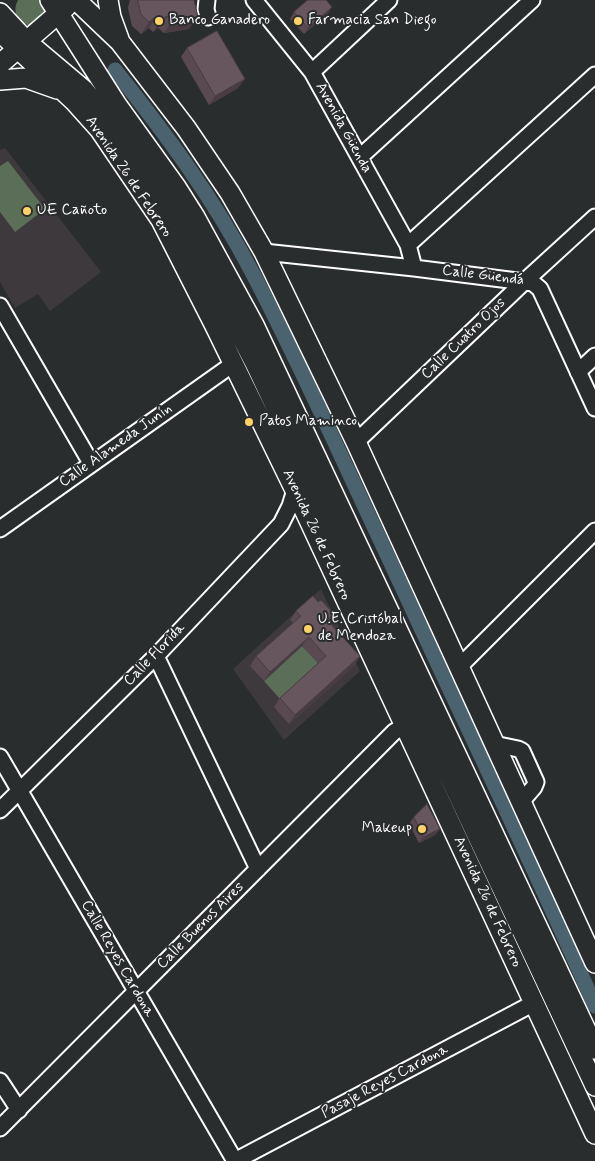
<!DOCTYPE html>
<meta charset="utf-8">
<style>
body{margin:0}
canvas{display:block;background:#2a2d2e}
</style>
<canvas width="595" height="1161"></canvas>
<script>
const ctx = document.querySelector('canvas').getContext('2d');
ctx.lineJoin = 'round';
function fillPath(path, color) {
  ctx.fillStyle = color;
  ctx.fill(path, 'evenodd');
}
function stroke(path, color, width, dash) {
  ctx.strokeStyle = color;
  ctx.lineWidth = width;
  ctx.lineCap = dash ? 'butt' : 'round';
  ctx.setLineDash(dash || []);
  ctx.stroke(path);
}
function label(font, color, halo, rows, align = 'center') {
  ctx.font = font + ' Mynerve,sans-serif';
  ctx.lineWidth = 4;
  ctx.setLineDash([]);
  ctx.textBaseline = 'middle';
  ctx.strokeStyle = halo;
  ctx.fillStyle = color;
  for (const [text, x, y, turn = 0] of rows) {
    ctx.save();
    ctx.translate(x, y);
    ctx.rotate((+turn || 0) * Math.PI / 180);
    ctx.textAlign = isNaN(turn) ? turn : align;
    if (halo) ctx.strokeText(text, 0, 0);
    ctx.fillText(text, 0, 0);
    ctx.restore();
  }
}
fillPath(new Path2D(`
 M 5,148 L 101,272 L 50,311 L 38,294 L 15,308 L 0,282 L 0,150 Z
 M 321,589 L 360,671 L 284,740 L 233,669 Z`), '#3d393c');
fillPath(new Path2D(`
 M 18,0 L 46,0 L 49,12 L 33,26 C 19,25 11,13 18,0 Z
 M 8,161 L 45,209 L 15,232 L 0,212 L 0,166 Z
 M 302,646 L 320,665 L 281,700 L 264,681 Z`), '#5b6e58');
stroke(new Path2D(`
 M 115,70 C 166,134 214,199 252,272 C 302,367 345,466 391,563 C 459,711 530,857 595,1006`), '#4a636f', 15);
const minor = new Path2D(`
 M 207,0 L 206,9 L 208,17
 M 254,0 L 312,72 L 408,245 L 414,268
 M 312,72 L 389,0
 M 360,157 L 532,0
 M 408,245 L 595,75
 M 264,252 L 414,268 L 533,283 L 540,289 L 595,408
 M 0,306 L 91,463
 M 578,372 L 595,356
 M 356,442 L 525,281 L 595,217
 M 0,529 L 233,364
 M 156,656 L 258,869
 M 460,666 L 595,531
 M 494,744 L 518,749 L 522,751 L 536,782 L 534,787 L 521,802
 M 0,757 L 235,1161
 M 0,810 L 156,656 L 281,524 L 290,506 L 295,490
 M 0,1081 L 19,1110
 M 0,1128 L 394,732 L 404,726
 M 235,1161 L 534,1003`);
const major = new Path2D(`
 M 50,0 L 117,105 L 176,187 L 195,217 L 254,325 L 595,1049
 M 76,0 L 120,42 L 186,128 L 230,193 L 264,252 L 356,442 L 595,963
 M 108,0 L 111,17 L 119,39
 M 0,13 L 27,42 L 84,90 L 141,160 L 175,209 L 255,363 L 595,1086
 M 0,32 L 74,101 L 100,130 L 161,220 L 215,326 L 295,490 L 595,1134
 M 0,64 L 67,6
 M 0,80 L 26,78 L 57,89`);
stroke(minor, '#fff', 19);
stroke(major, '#fff', 22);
stroke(minor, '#2a2d2e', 15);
stroke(major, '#2a2d2e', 19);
fillPath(new Path2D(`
 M 130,0 L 194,0 L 189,29 L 164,33 L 158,28 L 153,32 L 149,28 L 141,34 L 132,26 L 128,8 Z
 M 332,7 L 328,13 L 304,34 L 290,19 L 294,12 Z
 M 187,48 L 238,88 L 209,105 L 181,57 Z
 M 318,602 L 334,614 L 329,622 L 360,656 L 354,666 L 289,724 L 274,707 L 280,698 L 318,663 L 302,646 L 264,681 L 250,666 L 256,656 L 293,623 L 290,620 L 296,611 Z
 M 414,817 L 440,829 L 435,835 L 419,843 L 409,824 Z`), '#594a51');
fillPath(new Path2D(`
 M 332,7 L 328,13 L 304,34 L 308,28 Z
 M 157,16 L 149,28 L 141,34 L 149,22 Z
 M 167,16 L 158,28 L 153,32 L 161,20 Z
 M 198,17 L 189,29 L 164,33 L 172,21 Z
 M 245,79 L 238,88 L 209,105 L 215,96 Z
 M 309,637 L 302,646 L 264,681 L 270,672 Z
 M 360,656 L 354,666 L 289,724 L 295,715 Z
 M 440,829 L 435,835 L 419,843 L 423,837 Z`), '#493c42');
const building = new Path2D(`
 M 138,0 L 194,0 L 198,17 L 172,21 L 167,16 L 161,20 L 157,16 L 149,22 L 141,14 Z
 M 308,0 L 326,0 L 332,7 L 308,28 L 294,12 Z
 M 217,31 L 245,79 L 215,96 L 187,48 Z
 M 313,596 L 318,602 L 321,600 L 334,614 L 327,620 L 360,656 L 295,715 L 280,698 L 326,656 L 309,637 L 270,672 L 256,656 L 301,616 L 296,611 Z
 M 427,804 L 440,829 L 423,837 L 414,817 Z`);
fillPath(building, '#68565e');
stroke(building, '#493c42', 1);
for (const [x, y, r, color] of [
 [159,21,5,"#ffd166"],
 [298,21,5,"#ffd166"],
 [27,211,5,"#ffd166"],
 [249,422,5,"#ffd166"],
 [308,629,5,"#ffd166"],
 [422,829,5,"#ffd166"]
]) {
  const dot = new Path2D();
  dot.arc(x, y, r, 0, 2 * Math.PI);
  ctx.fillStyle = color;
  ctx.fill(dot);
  stroke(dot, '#2a2d2e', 2);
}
label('15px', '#fff', '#2a2d2e', [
 ["Banco Ganadero",169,21],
 ["Farmacia San Diego",308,21],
 ["UE Cañoto",37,211],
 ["Patos Maminco",259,422],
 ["U.E. Cristóbal",318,620],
 ["de Mendoza",318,637],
 ["Makeup",412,829,"right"]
], 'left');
label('15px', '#fff', '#2a2d2e', [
 ["Avenida Güenda",343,128,61],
 ["Avenida 26 de Febrero",128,177,56],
 ["Calle Güendá",483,276,7],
 ["Calle Cuatro Ojos",464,339,-44],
 ["Calle Alameda Junín",116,446,-35],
 ["Avenida 26 de Febrero",316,535,65],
 ["Calle Florida",155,655,-46],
 ["Avenida 26 de Febrero",487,902,65],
 ["Calle Buenos Aires",201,926,-45],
 ["Calle Reyes Cardona",117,959,60],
 ["Pasaje Reyes Cardona",385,1082,-28]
]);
</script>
